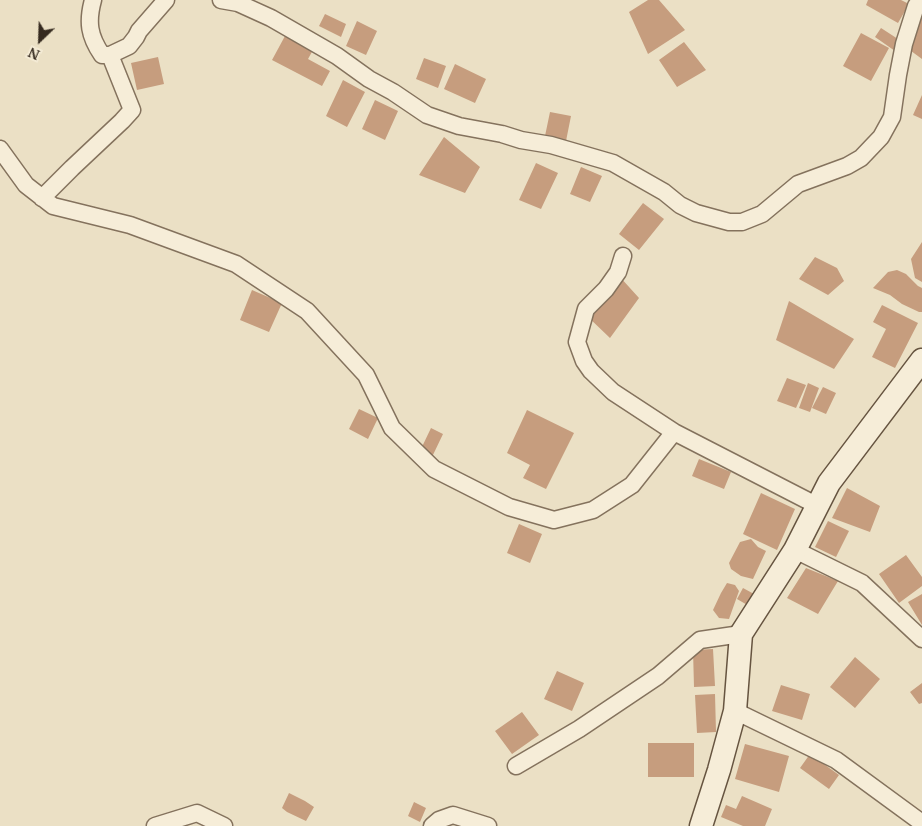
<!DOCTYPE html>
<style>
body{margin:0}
#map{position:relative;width:922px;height:826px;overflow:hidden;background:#ebe0c5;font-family:"PT Serif",serif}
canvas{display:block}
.north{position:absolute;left:15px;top:15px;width:50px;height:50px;-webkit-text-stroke:4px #f3ead4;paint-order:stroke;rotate:204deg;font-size:14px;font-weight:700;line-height:20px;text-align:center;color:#352a1f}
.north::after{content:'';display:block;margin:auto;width:18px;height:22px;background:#352a1f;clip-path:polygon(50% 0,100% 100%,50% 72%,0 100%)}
</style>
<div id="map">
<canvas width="922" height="826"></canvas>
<div class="north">N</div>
</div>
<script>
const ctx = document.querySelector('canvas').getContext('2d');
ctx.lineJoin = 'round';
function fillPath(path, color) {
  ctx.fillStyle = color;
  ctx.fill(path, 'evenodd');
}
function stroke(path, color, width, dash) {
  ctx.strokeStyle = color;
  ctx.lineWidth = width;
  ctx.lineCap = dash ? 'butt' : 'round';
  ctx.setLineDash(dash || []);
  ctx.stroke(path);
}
fillPath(new Path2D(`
 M 648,0 L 659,0 L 685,30 L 648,54 L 629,12 Z
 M 868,0 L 901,0 L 909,4 L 898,23 L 866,5 Z
 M 922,10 L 922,59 L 907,48 Z
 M 325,14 L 346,24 L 341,37 L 319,26 Z
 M 357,21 L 377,31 L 366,55 L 346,46 Z
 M 881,28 L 901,41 L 895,51 L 875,37 Z
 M 861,33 L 889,48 L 871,81 L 843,66 Z
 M 285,36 L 313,50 L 308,59 L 330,71 L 322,86 L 272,60 Z
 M 684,42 L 706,70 L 677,87 L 659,60 Z
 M 158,57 L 164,84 L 137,90 L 131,63 Z
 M 424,58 L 446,66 L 438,88 L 416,79 Z
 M 455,64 L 486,79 L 475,103 L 444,89 Z
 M 343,80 L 365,92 L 347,127 L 326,116 Z
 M 922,95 L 922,119 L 913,115 Z
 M 375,100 L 398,111 L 385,140 L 362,129 Z
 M 550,112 L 571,116 L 566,141 L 545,136 Z
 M 444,137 L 480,167 L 465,193 L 419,175 Z
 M 536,163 L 558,173 L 541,209 L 519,200 Z
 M 581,167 L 602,176 L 590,202 L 570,194 Z
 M 643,203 L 664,219 L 639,250 L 619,234 Z
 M 922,242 L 922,282 L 915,278 L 911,259 Z
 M 815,257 L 837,268 L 844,281 L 828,295 L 799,279 Z
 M 897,270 L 906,274 L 918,286 L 922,288 L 922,312 L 919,312 L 902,304 L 890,295 L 873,288 L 888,272 Z
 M 620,277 L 639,298 L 610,338 L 586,315 Z
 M 252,290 L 282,303 L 269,332 L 240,320 Z
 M 789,301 L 854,339 L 834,369 L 776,340 Z
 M 882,305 L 918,323 L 895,368 L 872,357 L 886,329 L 873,322 Z
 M 787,378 L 806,385 L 796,408 L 777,401 Z
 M 808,383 L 819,388 L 810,412 L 799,408 Z
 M 823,387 L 836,393 L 826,414 L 812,408 Z
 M 359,409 L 378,418 L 368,439 L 349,429 Z
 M 527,410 L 574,433 L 546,489 L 523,478 L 530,465 L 507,453 Z
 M 431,428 L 443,434 L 432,457 L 420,451 Z
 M 699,459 L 731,472 L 724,489 L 692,476 Z
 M 847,488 L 880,506 L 870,532 L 832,518 Z
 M 761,493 L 795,509 L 777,550 L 743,534 Z
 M 828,521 L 849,531 L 836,557 L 815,547 Z
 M 519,524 L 542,534 L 530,563 L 507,553 Z
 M 751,539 L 758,547 L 766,551 L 753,579 L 741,576 L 731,569 L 729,563 L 740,542 Z
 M 906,555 L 922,577 L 922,586 L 899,603 L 879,574 Z
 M 806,568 L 838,581 L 818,614 L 787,598 Z
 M 727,583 L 735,585 L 739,591 L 729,619 L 719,618 L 713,610 L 721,593 Z
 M 743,588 L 754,594 L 749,606 L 737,599 Z
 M 922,594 L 922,625 L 908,602 Z
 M 713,649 L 715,686 L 694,687 L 693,650 Z
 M 855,657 L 880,679 L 855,708 L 830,687 Z
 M 557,671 L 584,683 L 572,711 L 544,699 Z
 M 922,683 L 922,703 L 919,704 L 910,692 Z
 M 781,685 L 810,694 L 802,720 L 772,711 Z
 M 715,694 L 716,732 L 697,733 L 695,695 Z
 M 522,712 L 539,735 L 512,754 L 495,731 Z
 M 648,743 L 694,743 L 694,777 L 648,777 Z
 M 745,744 L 789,756 L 779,792 L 735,779 Z
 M 810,754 L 839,775 L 829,789 L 800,768 Z
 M 289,793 L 305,801 L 314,807 L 306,821 L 287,812 L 282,808 Z
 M 742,796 L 772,809 L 765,826 L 743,826 L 721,817 L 726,805 L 736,809 Z
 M 414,802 L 426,808 L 420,822 L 408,816 Z`), '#c69d7e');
const street = new Path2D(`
 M 93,0 C 87,22 89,36 102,55 L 110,55 L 129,46 L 136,37 L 139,31 L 166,0
 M 221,0 L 238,3 L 271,18 L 337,56 L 369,79 L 393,92 L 427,115 L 459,126 L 502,134 L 521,140 L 551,145 L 613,163 L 664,192 L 680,205 L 696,213 L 729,222 L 742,222 L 762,214 L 798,184 L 847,166 L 861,158 L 881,137 L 892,117 L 898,75 L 904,44 L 916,6 L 920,0
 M 0,149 L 26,185 L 53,206 L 130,225 L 236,264 L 307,311 L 366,375 L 392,428 L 434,469 L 509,507 L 554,520 L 593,510 L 632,485 L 674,432 L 818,506
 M 42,198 L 72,168 L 122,121 L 132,110 L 110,55
 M 623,256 L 618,272 L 606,289 L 586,309 L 577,342 L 584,361 L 591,371 L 613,392 L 674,432
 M 795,550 L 862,583 L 922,639
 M 735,711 L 836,760 L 922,823
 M 516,766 L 579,729 L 658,676 L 700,640 L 741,634
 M 155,826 L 197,813 L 224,826
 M 432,826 L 439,820 L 453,815 L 488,826`);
const secondary = new Path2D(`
 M 701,826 L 719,770 L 735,711 L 741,634 L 795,550 L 829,483 L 922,360`);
stroke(street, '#84725d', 19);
stroke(secondary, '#665440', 25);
stroke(street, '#f6edd8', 16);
stroke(secondary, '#f6edd8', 22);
</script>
